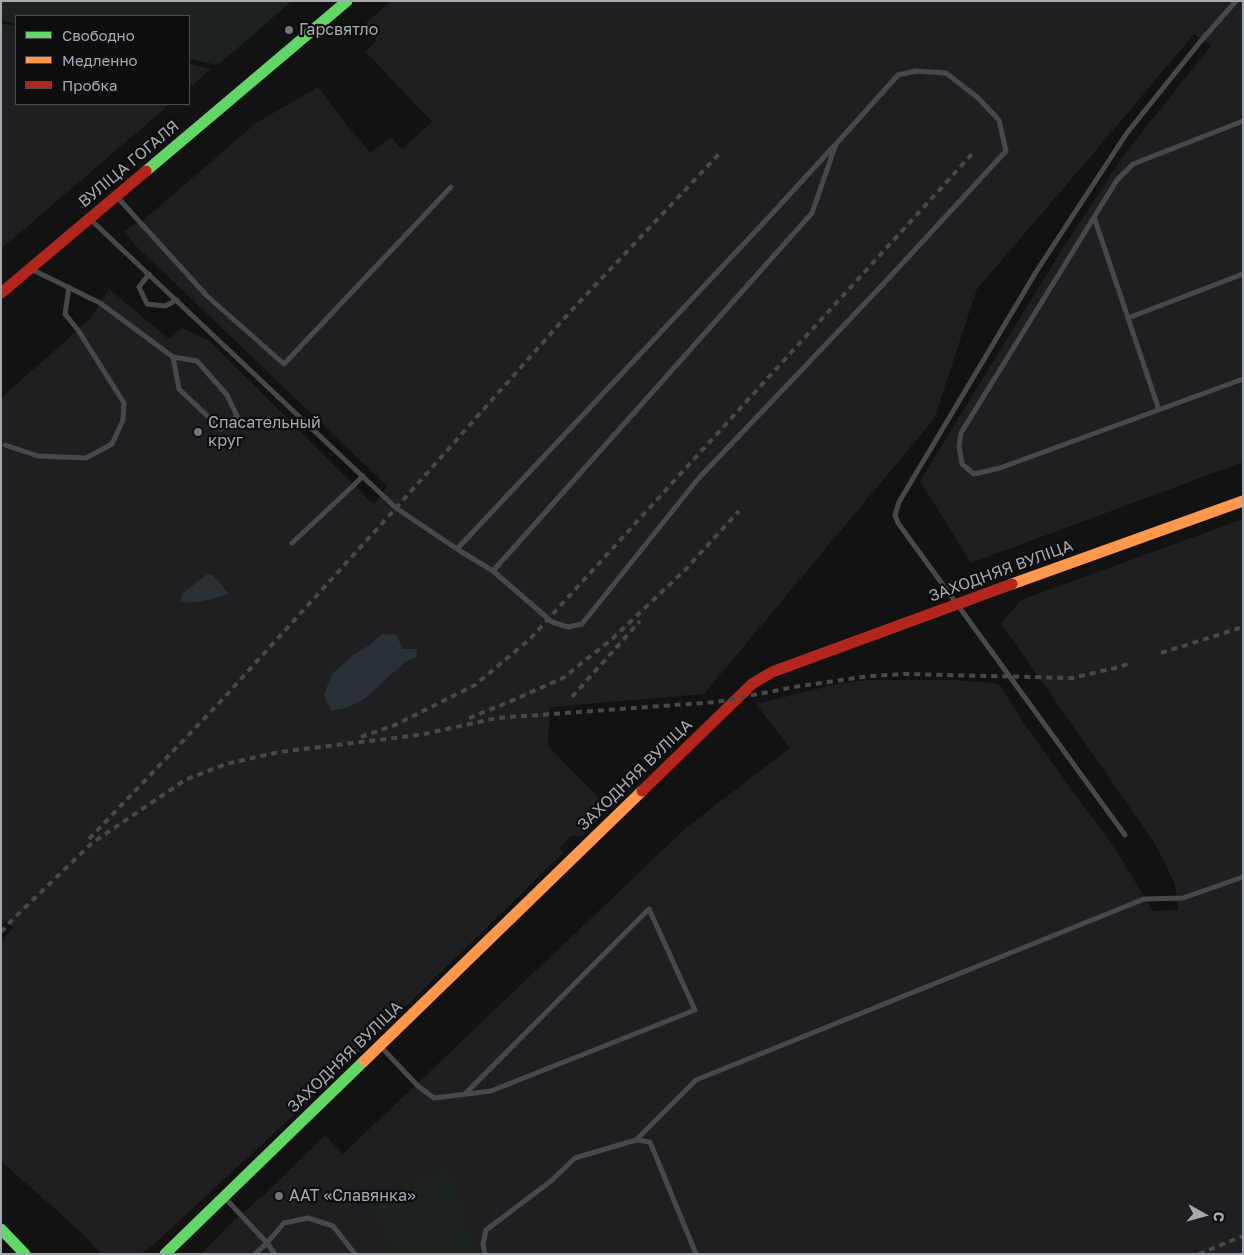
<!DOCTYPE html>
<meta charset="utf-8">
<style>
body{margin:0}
#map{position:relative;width:1244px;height:1255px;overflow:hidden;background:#121213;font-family:"Golos Text",sans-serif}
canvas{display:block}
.frame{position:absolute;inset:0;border:2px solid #a4a9b2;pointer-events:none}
.legend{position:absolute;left:15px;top:15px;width:175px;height:90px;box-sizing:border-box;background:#0d0d0e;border:1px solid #494b50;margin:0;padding:6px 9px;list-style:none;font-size:15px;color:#a4a9b2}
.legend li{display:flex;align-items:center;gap:10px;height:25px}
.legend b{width:25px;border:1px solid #494b50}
.north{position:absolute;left:1179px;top:1190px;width:50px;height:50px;-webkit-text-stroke:4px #0d0d0e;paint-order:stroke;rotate:97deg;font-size:14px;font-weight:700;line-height:20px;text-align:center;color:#a4a9b2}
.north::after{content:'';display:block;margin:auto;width:18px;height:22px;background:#a4a9b2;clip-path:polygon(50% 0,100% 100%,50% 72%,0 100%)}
</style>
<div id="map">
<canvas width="1244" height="1255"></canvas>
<div class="frame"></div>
<ul class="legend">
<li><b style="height:6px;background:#63d668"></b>Свободно</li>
<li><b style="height:6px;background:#ff974d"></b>Медленно</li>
<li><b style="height:6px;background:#b3261e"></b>Пробка</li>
</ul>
<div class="north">С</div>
</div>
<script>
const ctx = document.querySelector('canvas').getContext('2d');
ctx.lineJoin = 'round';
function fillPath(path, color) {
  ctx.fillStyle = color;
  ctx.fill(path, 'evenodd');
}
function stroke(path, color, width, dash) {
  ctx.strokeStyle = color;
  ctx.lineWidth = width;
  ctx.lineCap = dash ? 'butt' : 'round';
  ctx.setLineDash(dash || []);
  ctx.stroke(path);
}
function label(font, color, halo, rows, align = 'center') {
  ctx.font = font + ' "Golos Text",sans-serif';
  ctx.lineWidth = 4.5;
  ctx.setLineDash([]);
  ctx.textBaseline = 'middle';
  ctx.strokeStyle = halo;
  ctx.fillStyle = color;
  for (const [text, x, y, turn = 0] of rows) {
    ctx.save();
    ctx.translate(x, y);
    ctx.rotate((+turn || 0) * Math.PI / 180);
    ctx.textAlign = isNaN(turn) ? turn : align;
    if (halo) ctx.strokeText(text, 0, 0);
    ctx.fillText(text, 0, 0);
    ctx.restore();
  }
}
fillPath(new Path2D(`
 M 391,1 L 1243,1 L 1243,462 L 971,563 L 920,481 L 1058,256 L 1123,156 L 1211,45 L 1194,34 L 1087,161 L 977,289 L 934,419 L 704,694 L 550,707 L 548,746 L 609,808 L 582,836 L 571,836 L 560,847 L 563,853 L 313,1097 L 152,1246 L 140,1254 L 101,1254 L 84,1235 L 1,1161 L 1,942 L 14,927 L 6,921 L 1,925 L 1,398 L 90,319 L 109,289 L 169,339 L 182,328 L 210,341 L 374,505 L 387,486 L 134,244 L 124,232 L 135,223 L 140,223 L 256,123 L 318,87 L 332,106 L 370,153 L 391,137 L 402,149 L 432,122 L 365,51 L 377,41 L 365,24 Z
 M 1,23 L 16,26 L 16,104 L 170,104 L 1,249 Z
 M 189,64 L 211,69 L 189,88 Z
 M 1243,519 L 1243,1254 L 474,1254 L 450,1169 L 391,1243 L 398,1254 L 201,1254 L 231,1223 L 264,1195 L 325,1135 L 343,1154 L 687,827 L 790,748 L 756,704 L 841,683 L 868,680 L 954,680 L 993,683 L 1000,685 L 1024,724 L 1118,853 L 1153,911 L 1178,910 L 1175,885 L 1161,855 L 1151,838 L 1001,623 L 1021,600 Z`), '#1f1f21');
fillPath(new Path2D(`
 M 1,1 L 292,1 L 218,65 L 189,59 L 189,16 L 16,16 L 16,24 L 1,20 Z
 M 451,1169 L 474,1254 L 398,1254 L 391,1243 L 366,1196 Z`), '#1c221d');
fillPath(new Path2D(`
 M 212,574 L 229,594 C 214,599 196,604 180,602 L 182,594 L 206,575 Z
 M 382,634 L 397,635 L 402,649 L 417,649 L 416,657 L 405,662 L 364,699 L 346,708 L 331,711 L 324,695 L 332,674 L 352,656 L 368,646 Z`), '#2a3136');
stroke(new Path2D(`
 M 1243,121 L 1133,164 L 1117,180 L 961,433 L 959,446 L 962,464 L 974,474 L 1000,468 L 1243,379
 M 118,198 L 207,296 L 284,364 L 451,187
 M 1094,217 L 1159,410
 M 91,220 L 396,508 L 457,549 L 493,571 L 552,622 L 568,627 L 582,624 L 698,479 L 888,279 L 1006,151 L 999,120 L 977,97 L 946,73 L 916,71 L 898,75 L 836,144 L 812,213 L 493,571
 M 33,270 L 100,303 L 173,357 L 197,361 L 227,395 L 237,416 L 221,429 L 179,389 L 173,357
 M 149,274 L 139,287 L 147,304 L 165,306 L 177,300
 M 1128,318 L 1243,274
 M 5,445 L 38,456 L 86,458 L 112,444 L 123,420 L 124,403 L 78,330 L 65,314 L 69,287
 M 292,543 L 354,485 L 363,476
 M 457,549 L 769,217 L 834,146
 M 1125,835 L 898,523 L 895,515 L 899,502 L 1036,272 L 1083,200 L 1127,133 L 1200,42 L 1236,1
 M 382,1048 L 418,1086 L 434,1098 L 491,1091 L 695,1010 L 649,909 L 465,1094
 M 636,1140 L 696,1080 L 1144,899 L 1183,898 L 1243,877
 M 226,1199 L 267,1243 L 275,1254
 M 255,1254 L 267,1243 L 284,1223 L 308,1218 L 333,1226 L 355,1254
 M 485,1254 L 483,1244 L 486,1230 L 551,1181 L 575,1158 L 636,1140 L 650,1142 L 696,1254`), '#46484b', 5);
stroke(new Path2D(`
 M 146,171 L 347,1
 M 1,1229 L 25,1254
 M 165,1254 L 364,1061`), '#63d668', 11);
stroke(new Path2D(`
 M 1012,584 L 1243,501
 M 364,1061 L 642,791`), '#ff974d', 11);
stroke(new Path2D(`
 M 1,293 L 146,171
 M 642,791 L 752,684 L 772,672 L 1012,584`), '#b3261e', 11);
stroke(new Path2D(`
 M 1161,653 L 1243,627
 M 572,697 L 640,621
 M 469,718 L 509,702 L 563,678 L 612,639 L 685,570 L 739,511
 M 361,737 L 395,725 L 475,685 L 530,639 L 973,153
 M 89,839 L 220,702 L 396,508 L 570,312 L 720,153
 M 1,932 L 12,920 L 92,843 L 185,780 L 226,764 L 279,752 L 419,735 L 497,718 L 716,702 L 800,686 L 870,676 L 905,674 L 1072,678 L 1115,668 L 1128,664
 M 1199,1254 L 1243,1236`), '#48494b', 4, [6, 5]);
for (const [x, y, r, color] of [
 [289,30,5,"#71747a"],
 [198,432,5,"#71747a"],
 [279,1196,5,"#71747a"]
]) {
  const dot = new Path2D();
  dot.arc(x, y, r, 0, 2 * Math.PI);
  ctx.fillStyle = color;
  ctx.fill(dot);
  stroke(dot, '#0d0d0e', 2);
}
label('16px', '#a4a9b2', '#0d0d0e', [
 ["Гарсвятло",299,30],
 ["Спасательный",208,423],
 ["круг",208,441],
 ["ААТ «Славянка»",289,1196]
], 'left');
label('16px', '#a4a9b2', '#0d0d0e', [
 ["ВУЛІЦА ГОГАЛЯ",129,164,-40],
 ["ЗАХОДНЯЯ ВУЛІЦА",1001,571,-20],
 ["ЗАХОДНЯЯ ВУЛІЦА",635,775,-44],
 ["ЗАХОДНЯЯ ВУЛІЦА",345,1057,-44]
]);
</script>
